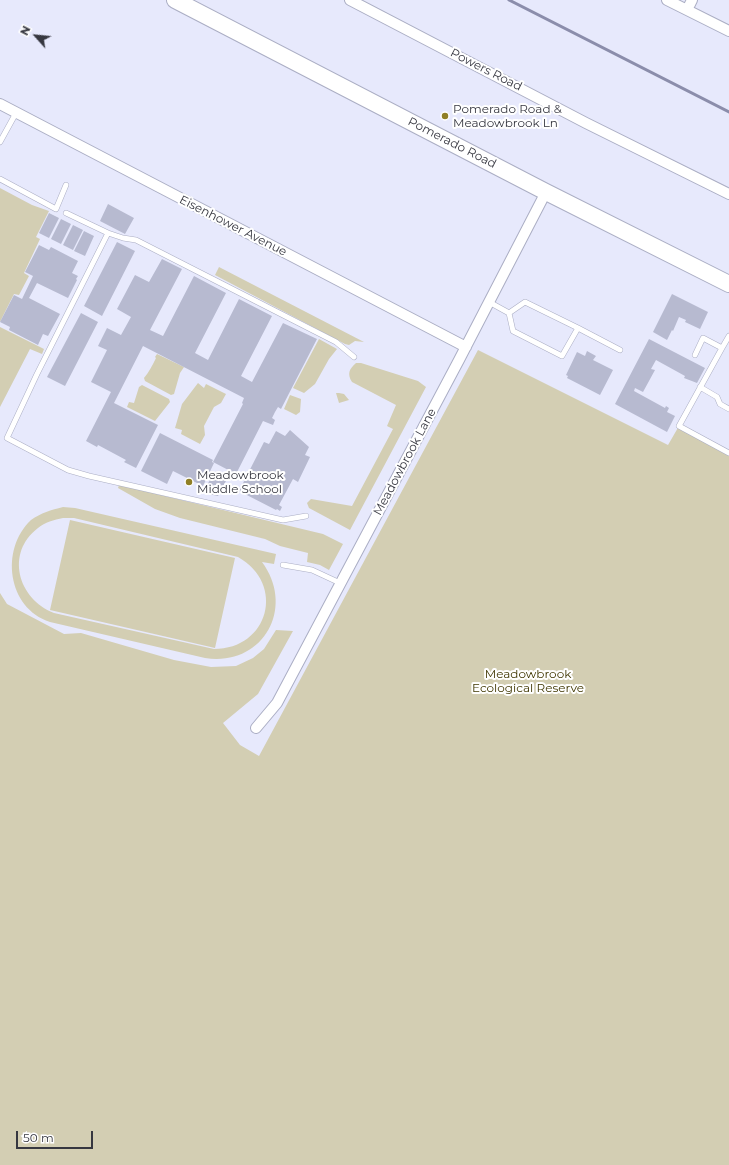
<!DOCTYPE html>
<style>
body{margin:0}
#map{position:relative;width:729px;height:1165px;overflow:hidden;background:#e7e9fc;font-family:Montserrat,sans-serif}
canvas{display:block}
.north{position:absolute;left:16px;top:16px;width:40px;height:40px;-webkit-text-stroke:3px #fff;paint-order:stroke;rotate:297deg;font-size:11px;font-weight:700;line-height:16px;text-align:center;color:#363740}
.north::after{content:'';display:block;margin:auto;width:14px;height:18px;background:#363740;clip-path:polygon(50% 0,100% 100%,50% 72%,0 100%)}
.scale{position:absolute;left:16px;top:1131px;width:77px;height:18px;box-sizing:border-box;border:2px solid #363740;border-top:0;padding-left:5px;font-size:12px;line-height:14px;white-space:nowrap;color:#363740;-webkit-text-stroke:3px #fff;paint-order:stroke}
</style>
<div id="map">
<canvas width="729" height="1165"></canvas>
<div class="north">N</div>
<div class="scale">50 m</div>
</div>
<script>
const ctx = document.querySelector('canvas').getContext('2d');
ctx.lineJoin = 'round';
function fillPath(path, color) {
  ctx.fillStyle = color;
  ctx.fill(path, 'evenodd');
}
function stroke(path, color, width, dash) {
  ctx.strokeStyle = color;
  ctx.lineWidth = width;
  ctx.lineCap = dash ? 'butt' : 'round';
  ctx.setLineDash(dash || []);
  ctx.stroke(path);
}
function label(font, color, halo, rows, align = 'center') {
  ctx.font = font + ' Montserrat,sans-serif';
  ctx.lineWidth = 4;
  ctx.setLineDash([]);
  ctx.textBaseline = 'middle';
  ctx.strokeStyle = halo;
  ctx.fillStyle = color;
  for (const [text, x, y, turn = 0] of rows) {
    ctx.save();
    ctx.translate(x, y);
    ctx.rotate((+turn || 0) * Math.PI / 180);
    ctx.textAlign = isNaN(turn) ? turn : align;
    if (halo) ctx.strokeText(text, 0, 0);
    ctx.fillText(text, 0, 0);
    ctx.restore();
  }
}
fillPath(new Path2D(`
 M 0,188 L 32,205 L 49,211 L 36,237 L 40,239 L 24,273 L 29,276 L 19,295 L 14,294 L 0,322 Z
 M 219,267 L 364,342 L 355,341 L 349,345 L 345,344 L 215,275 Z
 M 0,327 L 44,349 L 42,354 L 30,349 L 0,407 Z
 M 319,339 L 337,349 L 329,359 L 315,384 L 304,393 L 293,388 Z
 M 478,350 L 668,445 L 679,426 L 729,455 L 729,1165 L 0,1165 L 0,593 L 7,604 L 64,634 L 81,633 L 174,660 L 211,667 L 236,666 L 253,658 L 264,649 L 276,630 L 293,631 L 258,694 L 223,723 L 240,745 L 259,756 Z
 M 157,354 L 184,367 L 180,373 L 174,394 L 171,395 L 145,381 L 144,378 C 149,372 152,366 156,358 L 155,357 Z
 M 356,363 L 361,363 L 418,381 L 426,387 L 350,530 L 309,508 L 307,503 L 311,499 L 352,506 L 393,429 L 387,426 L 396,405 L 352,382 C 347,374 349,369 356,363 Z
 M 198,383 L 204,388 L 206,384 L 226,394 L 221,403 L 214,407 L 204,426 L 205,435 L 200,444 L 181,434 L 182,430 L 175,428 L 182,404 Z
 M 142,385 L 169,399 L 170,402 L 155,421 L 127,407 L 129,402 L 134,403 L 139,387 Z
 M 339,393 L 344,394 L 349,400 L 339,403 L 336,393 Z
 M 290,395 L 301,399 L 300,412 L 296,415 L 284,409 Z
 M 119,485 L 323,534 L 343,544 L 329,570 L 320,565 L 307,562 L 308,553 L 280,546 L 265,539 L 180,518 L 155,509 L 118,488 Z
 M 63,507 L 75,508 L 276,554 L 274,564 L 262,562 C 296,608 263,667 205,658 L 50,622 C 7,608 0,549 31,520 C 41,513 51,510 63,507 ZM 63,518 L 74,518 L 238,557 C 286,584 269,649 214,649 L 54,613 C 18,599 5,553 38,528 C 45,522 54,520 63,518 Z
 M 70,520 L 235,558 L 215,648 L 50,610 Z`), '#d3ceb3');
stroke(new Path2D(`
 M 509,0 L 729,112`), '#8b8dab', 3);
fillPath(new Path2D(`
 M 108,204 L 134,218 L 125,234 L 100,221 Z
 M 49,213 L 59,218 L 49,238 L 39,233 Z
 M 61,219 L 71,224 L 61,244 L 51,239 Z
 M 73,225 L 83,230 L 73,250 L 63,245 Z
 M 84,231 L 94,236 L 85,256 L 74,251 Z
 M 117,242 L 135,251 L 102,316 L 84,306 Z
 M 39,245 L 49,250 L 51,247 L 78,261 L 72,273 L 78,276 L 76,279 L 77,280 L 68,298 L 37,283 L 29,298 L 60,314 L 48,336 L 43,334 L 38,345 L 9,330 L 10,327 L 0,322 L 14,295 L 22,299 L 33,276 L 25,272 Z
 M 162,259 L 182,269 L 150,330 L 163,336 L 194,276 L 226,293 L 195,353 L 208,360 L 239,299 L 272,316 L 241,376 L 252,382 L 283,323 L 317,339 L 281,409 L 278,407 L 275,412 L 272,418 L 275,420 L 273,425 L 263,421 L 236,474 L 213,462 L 243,404 L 242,403 L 244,398 L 143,346 L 114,403 L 158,425 L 136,468 L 124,462 L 126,460 L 98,445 L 97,447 L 86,441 L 111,392 L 91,382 L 107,350 L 98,346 L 107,328 L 121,335 L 131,317 L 117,309 L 135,275 L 149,282 Z
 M 672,294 L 708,312 L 700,329 L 685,322 L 686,320 L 679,317 L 673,331 L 672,330 L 667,340 L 653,332 Z
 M 81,313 L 98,322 L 65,386 L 47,377 Z
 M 649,339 L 705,368 L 697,383 L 684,378 L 685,376 L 656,360 L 651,369 L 655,370 L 643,392 L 635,388 L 634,391 L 665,408 L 666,406 L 669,408 L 667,412 L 675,416 L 667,432 L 615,404 Z
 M 587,351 L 596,356 L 593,360 L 613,370 L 600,395 L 567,378 L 568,376 L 566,375 L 577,352 L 585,356 Z
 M 290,430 L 309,447 L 305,455 L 310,457 L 298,482 L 293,479 L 279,505 L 282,507 L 280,511 L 277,509 L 276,510 L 239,491 L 264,442 L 269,444 L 276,431 L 285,436 Z
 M 160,433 L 213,460 L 212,462 L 214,463 L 203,486 L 173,471 L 167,484 L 141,471 Z
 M 214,472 L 227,479 L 218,496 L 203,493 Z`), '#b7bad0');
const service = new Path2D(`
 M 0,142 L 16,113
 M 0,179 L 56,209 L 66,185
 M 66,213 L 108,233
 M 489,302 L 509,313 L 513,331 L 562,356 L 578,328 L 525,302 L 509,313
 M 578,328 L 620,350
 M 722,348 L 679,426 L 729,453
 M 695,355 L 703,338 L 722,348 L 729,336
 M 700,387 L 717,397 L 720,404 L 729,409
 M 306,516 L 283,520 L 89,476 L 68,470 L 7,438 L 37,374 L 108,233 L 123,238 L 136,240 L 336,342 L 354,357
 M 283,565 L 312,570 L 340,583`);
const minor = new Path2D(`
 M 350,0 L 586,123 L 729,194
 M 667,0 L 729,31
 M 687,10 L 692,0
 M 0,104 L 466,347
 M 256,728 L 277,703 L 459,360 L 546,192`);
const primary = new Path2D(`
 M 175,0 L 546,192 L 729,284`);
stroke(service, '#abaec4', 6);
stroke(minor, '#abaec4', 12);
stroke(primary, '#abaec4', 18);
stroke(service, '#fff', 5);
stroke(minor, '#fff', 10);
stroke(primary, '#fff', 16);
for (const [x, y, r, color] of [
 [445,116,4,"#907f25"],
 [189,482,4,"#907f25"]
]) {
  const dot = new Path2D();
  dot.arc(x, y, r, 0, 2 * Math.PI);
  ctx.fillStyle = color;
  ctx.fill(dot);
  stroke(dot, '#fff', 1.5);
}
label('12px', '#363740', '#fff', [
 ["Powers Road",486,70,27],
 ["Pomerado Road",452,143,27],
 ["Eisenhower Avenue",233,226,27],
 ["Meadowbrook Lane",405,462,-62]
]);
label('12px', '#363740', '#fff', [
 ["Pomerado Road &",453,109],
 ["Meadowbrook Ln",453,123],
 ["Meadowbrook",197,475],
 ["Middle School",197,489]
], 'left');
label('12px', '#3f3601', '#fff', [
 ["Meadowbrook",528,674],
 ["Ecological Reserve",528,688]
]);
</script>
